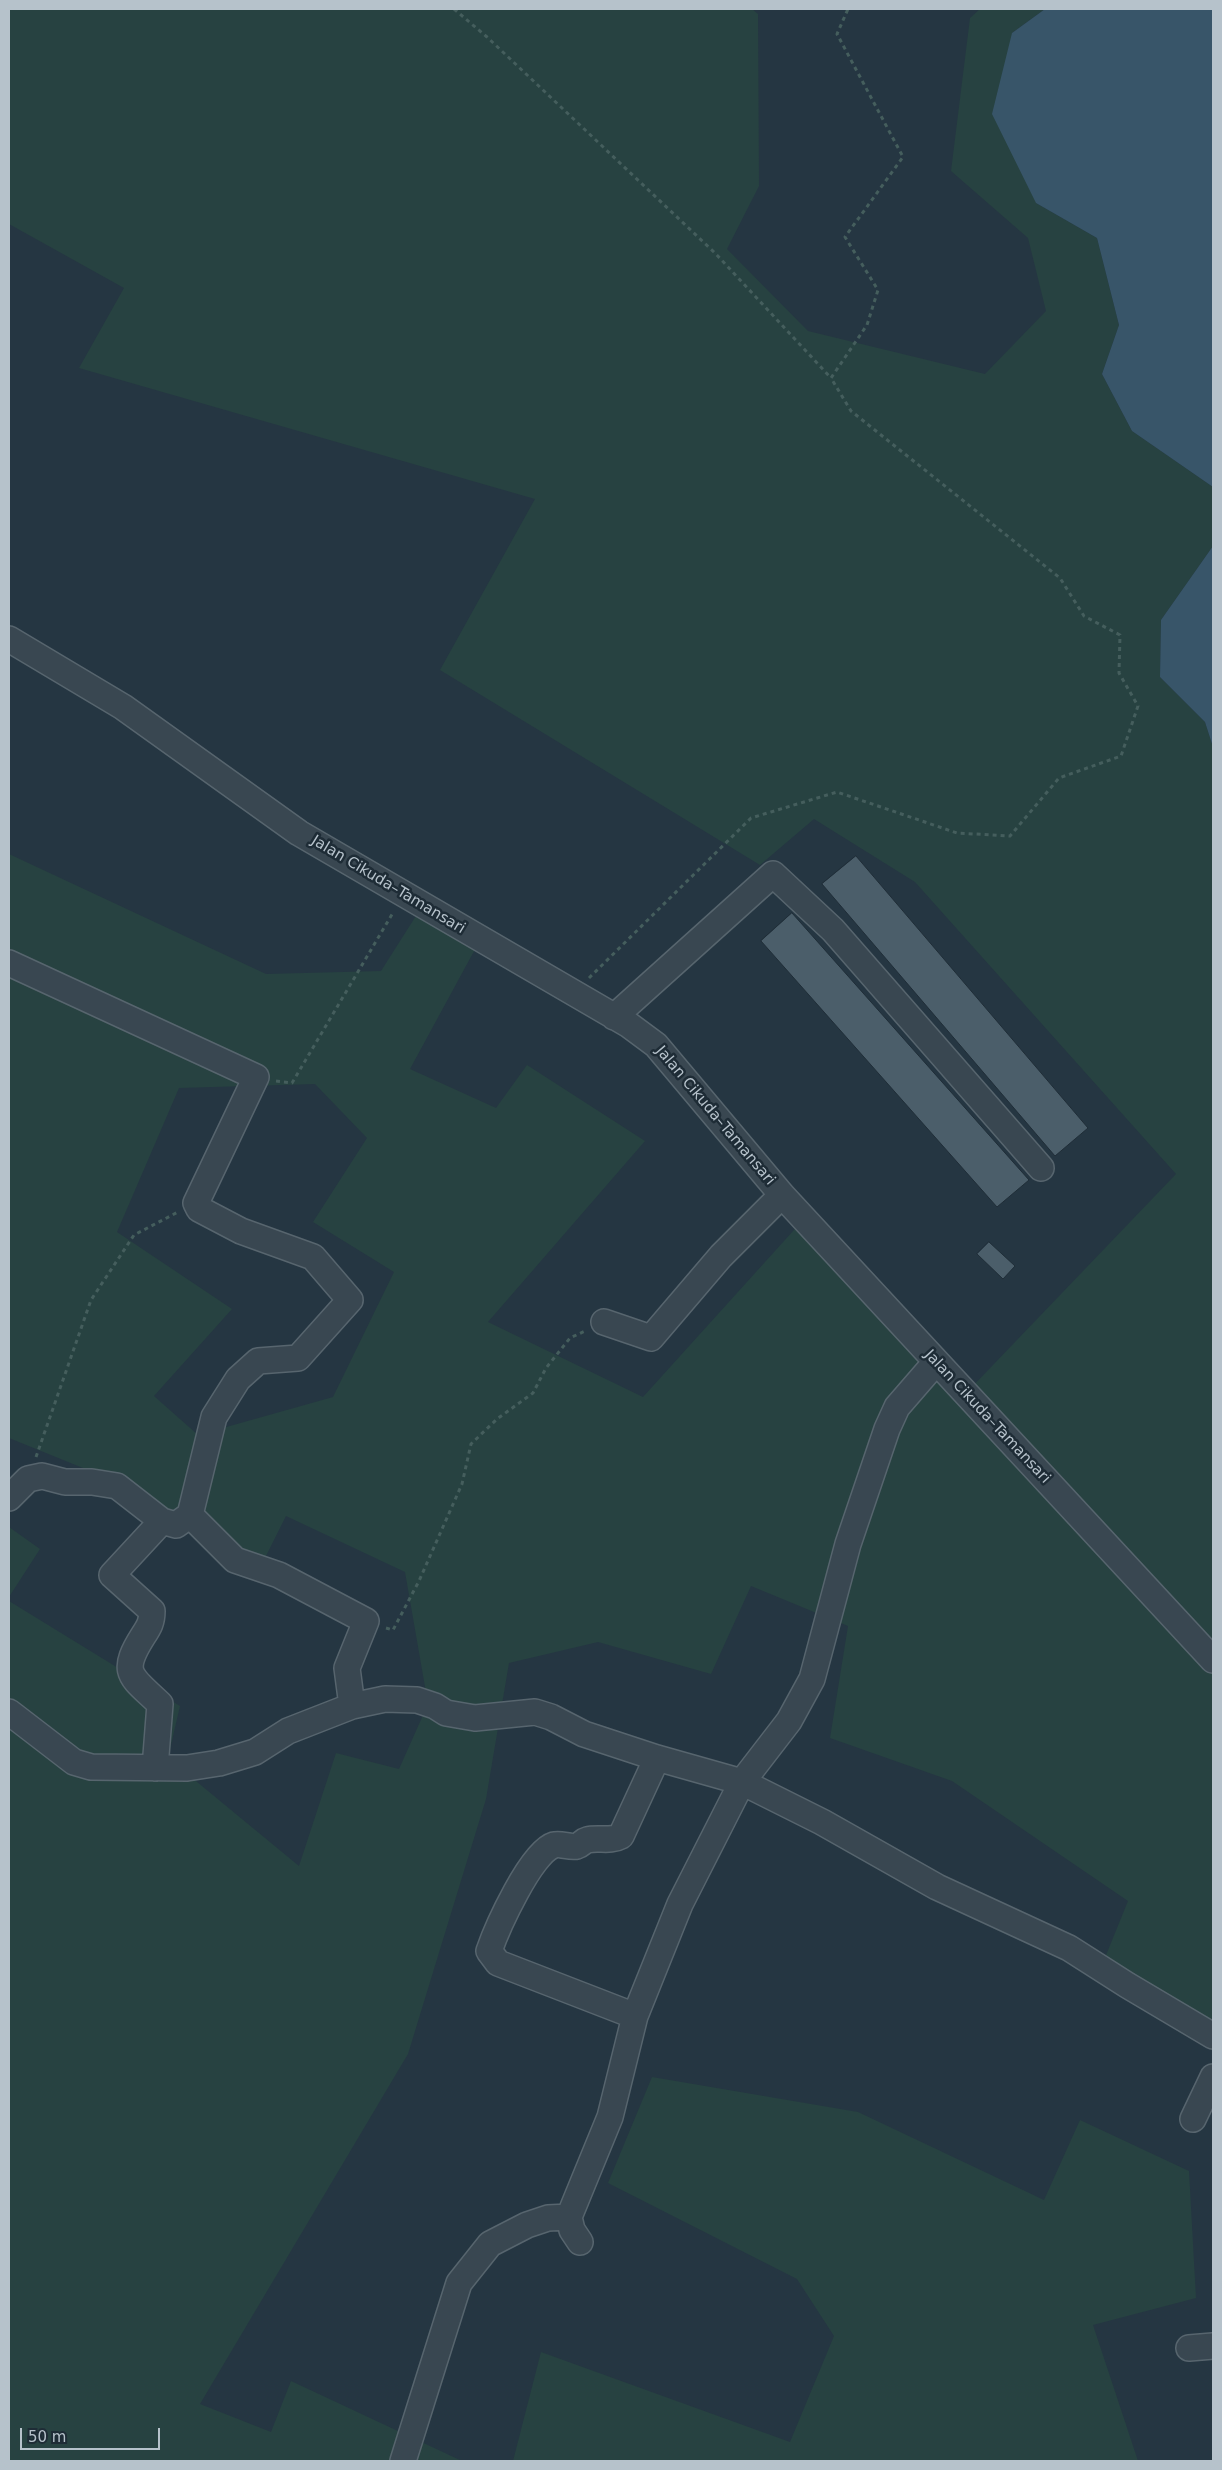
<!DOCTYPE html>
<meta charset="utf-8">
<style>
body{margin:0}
#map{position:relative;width:1222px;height:2470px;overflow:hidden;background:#253642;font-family:"DejaVu Sans",sans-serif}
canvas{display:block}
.frame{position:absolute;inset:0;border:10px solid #b6c2cb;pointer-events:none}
.scale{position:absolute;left:20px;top:2428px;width:140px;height:22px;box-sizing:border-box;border:2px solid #b6c2cb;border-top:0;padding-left:6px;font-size:15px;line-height:18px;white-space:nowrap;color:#b6c2cb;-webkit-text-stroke:4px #1e2c36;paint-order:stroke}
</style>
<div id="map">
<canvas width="1222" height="2470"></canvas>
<div class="frame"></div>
<div class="scale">50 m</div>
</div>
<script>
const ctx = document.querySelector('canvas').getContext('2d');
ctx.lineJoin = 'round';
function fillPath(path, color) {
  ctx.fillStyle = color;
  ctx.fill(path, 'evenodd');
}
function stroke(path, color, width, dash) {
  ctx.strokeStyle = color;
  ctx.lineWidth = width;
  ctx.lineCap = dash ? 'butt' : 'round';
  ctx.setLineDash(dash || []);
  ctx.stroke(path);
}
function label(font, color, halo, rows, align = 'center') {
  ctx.font = font + ' "DejaVu Sans",sans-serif';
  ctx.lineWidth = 5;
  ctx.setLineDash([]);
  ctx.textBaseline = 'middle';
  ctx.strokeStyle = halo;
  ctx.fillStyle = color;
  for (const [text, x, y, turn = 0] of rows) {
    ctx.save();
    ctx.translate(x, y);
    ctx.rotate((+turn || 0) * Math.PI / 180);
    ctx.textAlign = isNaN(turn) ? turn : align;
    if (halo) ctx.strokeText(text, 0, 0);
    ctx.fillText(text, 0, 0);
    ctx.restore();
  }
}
fillPath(new Path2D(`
 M 9,9 L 752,9 L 758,14 L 759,186 L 727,249 L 808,331 L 985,374 L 1046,311 L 1028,238 L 951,171 L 970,18 L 980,9 L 1045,9 L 1012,33 L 1036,203 L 1097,238 L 1119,325 L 1102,374 L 1132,431 L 1213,487 L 1213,546 L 1161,620 L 1160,677 L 1205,722 L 1213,747 L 1213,2032 L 1102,1965 L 1128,1901 L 952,1781 L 830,1738 L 848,1626 L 751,1586 L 711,1674 L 598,1642 L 509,1663 L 486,1799 L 408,2054 L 200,2404 L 271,2432 L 291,2381 L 462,2461 L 9,2461 L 9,1601 L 180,1706 L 168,1758 L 299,1866 L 336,1753 L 399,1769 L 428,1704 L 405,1572 L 286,1516 L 254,1580 L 152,1496 L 9,1438 L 9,854 L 266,974 L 381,971 L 421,908 L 479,942 L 410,1069 L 496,1108 L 527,1065 L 645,1141 L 488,1322 L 643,1397 L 803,1220 L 970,1389 L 1176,1174 L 915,882 L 814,819 L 760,865 L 440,670 L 535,499 L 79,368 L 124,288 L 9,224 ZM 315,1084 L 367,1138 L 313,1222 L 394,1272 L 333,1397 L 198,1435 L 154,1396 L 232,1309 L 117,1232 L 179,1088 Z
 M 9,1527 L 40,1549 L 9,1597 Z
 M 652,2077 L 858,2112 L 1044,2200 L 1080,2120 L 1189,2171 L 1196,2298 L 1093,2325 L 1138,2461 L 513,2461 L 541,2352 L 790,2442 L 834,2336 L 797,2279 L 608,2183 Z`), '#274241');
fillPath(new Path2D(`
 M 1045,9 L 1213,9 L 1213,487 L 1132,431 L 1102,374 L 1119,325 L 1097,238 L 1036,203 L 992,114 L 1012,33 Z
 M 1213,546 L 1213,747 L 1205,722 L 1160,677 L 1161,620 Z`), '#385569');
const building = new Path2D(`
 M 856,856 L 1088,1128 L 1055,1156 L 822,884 Z
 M 792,913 L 1029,1180 L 997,1207 L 761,941 Z
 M 989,1242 L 1015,1266 L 1003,1279 L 977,1254 Z`);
fillPath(building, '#4b5e6a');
stroke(building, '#202e38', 1);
const minor = new Path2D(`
 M 9,639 L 123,707 L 299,833 L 629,1025 L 656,1045 L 782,1195 L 1213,1660
 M 9,963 L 256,1077 L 196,1203 L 199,1209 L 241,1231 L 313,1257 L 350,1300 L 298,1358 L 258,1361 L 238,1379 L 214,1417 L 190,1515 L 176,1525 L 162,1521 L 117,1486 L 92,1482 L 65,1482 L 42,1476 L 28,1479 L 9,1498
 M 614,1017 L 773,874 L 833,930 L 1041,1168
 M 604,1322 L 651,1338 L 721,1256 L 782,1195
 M 190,1515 L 235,1560 L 279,1575 L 366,1621 L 347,1668 L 352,1706
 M 9,1712 L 74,1762 L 91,1767 L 187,1768 L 219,1763 L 255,1752 L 288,1731 L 352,1706 L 385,1699 L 417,1700 L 435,1706 L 446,1713 L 475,1718 L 535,1712 L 551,1717 L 584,1734 L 657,1758 L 742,1782 L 822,1822 L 937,1887 L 1069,1948 L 1127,1985 L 1213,2036
 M 155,1768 L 160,1704 C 131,1676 119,1674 143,1636 C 149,1627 152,1622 152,1611 L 112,1575 L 162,1521
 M 635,2016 L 498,1963 L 489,1951 C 497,1928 531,1852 554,1845 C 561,1843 570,1848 577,1846 C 581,1845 583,1841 587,1840 C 598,1837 610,1842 621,1836 L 657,1758
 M 1193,2119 L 1213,2077
 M 580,2242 L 572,2230 L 569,2217 L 610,2117 L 635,2016 L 680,1904 L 742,1782 L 789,1721 L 812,1679 L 848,1544 L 887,1429 L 897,1407 L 936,1362
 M 1189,2348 L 1213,2346
 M 403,2461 L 459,2283 L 490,2244 L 527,2225 L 548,2218 L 569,2217`);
stroke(minor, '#57656e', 28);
stroke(new Path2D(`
 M 454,9 L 487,37 L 715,253 L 831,378
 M 589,978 L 751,818 L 837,792 L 957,833 L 1010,836 L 1059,778 L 1121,756 L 1138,706 L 1119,673 L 1120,635 L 1084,616 L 1060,578 L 851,411 L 831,378 L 867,325 L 878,290 L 845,237 L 903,157 L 837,34 L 848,9
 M 276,1081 L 292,1083 L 394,911
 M 36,1457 L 91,1300 L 134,1235 L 178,1212
 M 386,1628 L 393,1630 L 419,1581 L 462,1484 L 471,1444 L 497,1419 L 533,1393 L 546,1368 L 570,1338 L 585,1331`), '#455e5d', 3, [4, 4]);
stroke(minor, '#394751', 25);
label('15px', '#b6c2cb', '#1e2c36', [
 ["Jalan Cikuda–Tamansari",388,885,31],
 ["Jalan Cikuda–Tamansari",715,1116,50],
 ["Jalan Cikuda–Tamansari",987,1417,47]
]);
</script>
